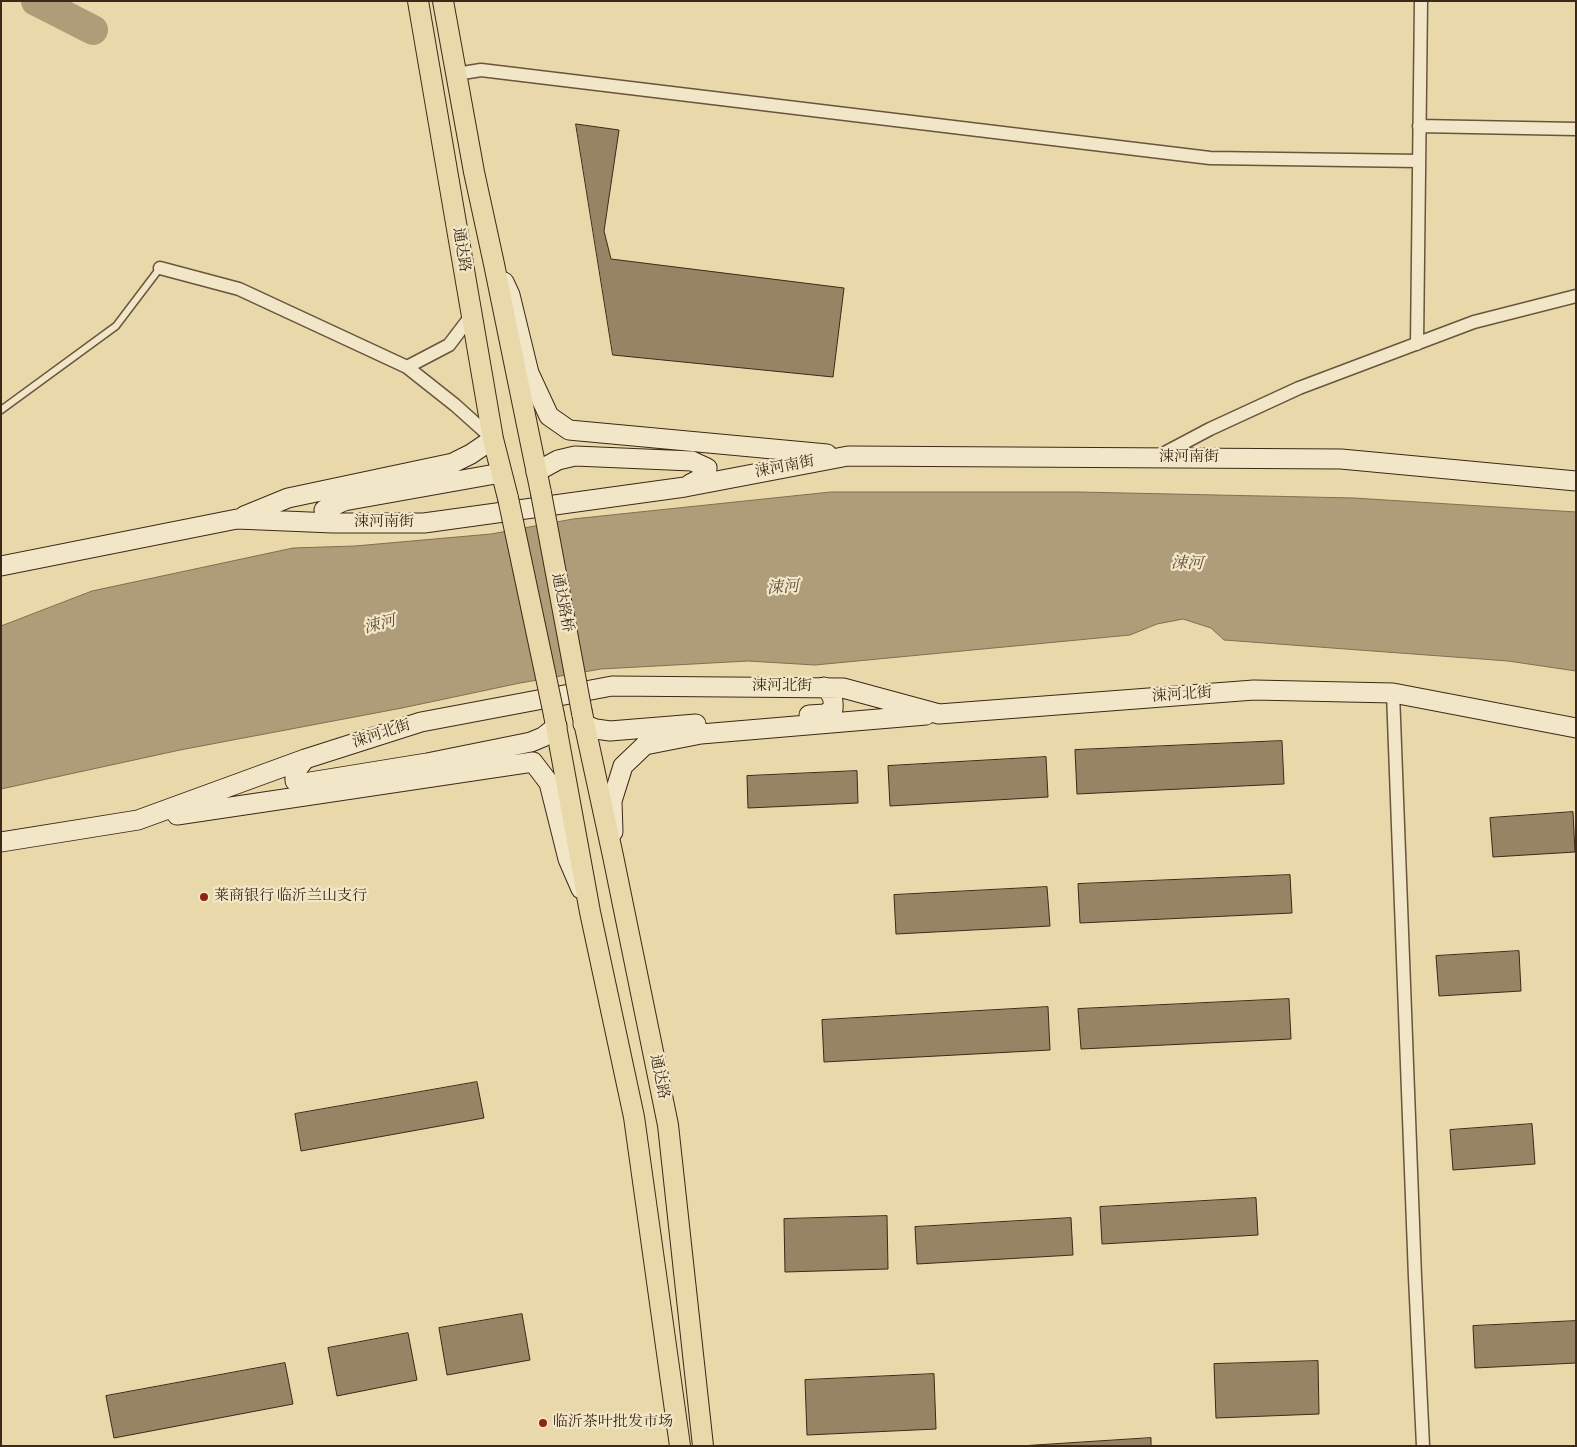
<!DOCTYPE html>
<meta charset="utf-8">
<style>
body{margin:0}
#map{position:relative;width:1577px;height:1447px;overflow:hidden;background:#e9d8a9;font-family:Vollkorn,serif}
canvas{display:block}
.frame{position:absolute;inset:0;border:2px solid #3e2819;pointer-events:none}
</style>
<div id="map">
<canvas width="1577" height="1447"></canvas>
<div class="frame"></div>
</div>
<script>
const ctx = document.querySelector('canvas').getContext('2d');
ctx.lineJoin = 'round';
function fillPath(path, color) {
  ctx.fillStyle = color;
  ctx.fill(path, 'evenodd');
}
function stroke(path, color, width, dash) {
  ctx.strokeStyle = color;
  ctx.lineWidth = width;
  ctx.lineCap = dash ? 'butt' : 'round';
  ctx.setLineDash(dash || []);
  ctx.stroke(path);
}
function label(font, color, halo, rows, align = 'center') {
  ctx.font = font + ' Vollkorn,"Noto Serif SC",serif';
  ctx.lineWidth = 4.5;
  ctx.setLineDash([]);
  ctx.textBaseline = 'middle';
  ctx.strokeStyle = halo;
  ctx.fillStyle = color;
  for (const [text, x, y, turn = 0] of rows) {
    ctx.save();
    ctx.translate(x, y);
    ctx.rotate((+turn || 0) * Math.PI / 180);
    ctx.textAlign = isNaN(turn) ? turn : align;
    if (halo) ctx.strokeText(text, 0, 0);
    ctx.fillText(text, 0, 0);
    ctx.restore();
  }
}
const water = new Path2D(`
 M 831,492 L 1079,492 L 1354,498 L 1576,512 L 1576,671 L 1508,661 L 1224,640 L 1211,628 L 1183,619 L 1157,624 L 1130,635 L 815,665 L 748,661 L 601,669 L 520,683 L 402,708 L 180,750 L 1,789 L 1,626 L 92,591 L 293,548 L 355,546 L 491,534 L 573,519 Z`);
fillPath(water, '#af9c78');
stroke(water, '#826e52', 1);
stroke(new Path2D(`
 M 36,1 L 93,30`), '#af9c78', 30);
const building = new Path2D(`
 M 576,124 L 619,130 L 604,231 L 611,259 L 844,288 L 833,377 L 613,355 Z
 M 1282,741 L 1284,784 L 1077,794 L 1075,750 Z
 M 1046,757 L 1048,797 L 890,806 L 888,766 Z
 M 857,771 L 858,803 L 748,808 L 747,776 Z
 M 1573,812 L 1575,852 L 1493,857 L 1490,818 Z
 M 1290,875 L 1292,913 L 1080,923 L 1078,884 Z
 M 1047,887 L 1050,926 L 896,934 L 894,895 Z
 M 1519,951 L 1521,991 L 1439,996 L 1436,956 Z
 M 1289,999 L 1291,1039 L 1081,1049 L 1078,1009 Z
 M 1048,1007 L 1050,1050 L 824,1062 L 822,1020 Z
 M 477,1082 L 484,1118 L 301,1151 L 295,1114 Z
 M 1532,1124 L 1535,1164 L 1453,1170 L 1450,1130 Z
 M 1256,1198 L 1258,1235 L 1102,1244 L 1100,1207 Z
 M 887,1216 L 888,1269 L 785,1272 L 784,1219 Z
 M 1071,1218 L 1073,1255 L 917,1264 L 915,1227 Z
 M 522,1314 L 530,1360 L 447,1375 L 439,1328 Z
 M 1576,1321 L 1576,1363 L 1475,1368 L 1473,1326 Z
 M 408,1333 L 417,1380 L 337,1396 L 328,1348 Z
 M 1318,1361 L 1319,1414 L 1216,1418 L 1214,1364 Z
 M 285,1363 L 293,1404 L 114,1438 L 106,1396 Z
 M 934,1374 L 936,1429 L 807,1435 L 805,1380 Z
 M 1151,1438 L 1151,1446 L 1020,1446 Z`);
fillPath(building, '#978464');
stroke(building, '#3e2819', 1);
const service = new Path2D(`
 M 1,410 L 116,326 L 160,268`);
const minor = new Path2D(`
 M 456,74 L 481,70 L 1210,158 L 1419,161
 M 1419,126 L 1576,129
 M 160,268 L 239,289 L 407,367 L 455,405 L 493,439
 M 1417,344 L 1421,1
 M 407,367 L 449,345 L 471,316
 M 1159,456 L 1210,429 L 1299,388 L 1474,322 L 1576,296
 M 1393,693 L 1415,1277 L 1423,1446`);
const secondary = new Path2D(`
 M 504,282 L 510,295 L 529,373 L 549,416 L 569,430 L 827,454
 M 536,472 L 558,460 L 575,456 L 692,461 L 707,468 L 706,476 L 690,484
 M 244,516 L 288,498 L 453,463 L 471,454 L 493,439
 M 333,523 L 324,510 L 344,501 L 501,473
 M 1,566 L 237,519 L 333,523 L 424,523 L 685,487 L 848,456 L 1341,459 L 1576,481
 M 809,715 L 825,714 L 833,709 C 834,698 832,694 824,687
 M 583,724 L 596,729 L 610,731 L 696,724
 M 305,759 L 295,772 L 295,781 L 304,783 L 427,763 L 531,742 L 543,737 L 557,726
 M 177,815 L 533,762 L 549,783 L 568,859 L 581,889
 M 613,832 L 612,801 L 623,766 L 645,745 L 701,734 L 926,715
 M 1,842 L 138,820 L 305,759 L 421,722 L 612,686 L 843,688 L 939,714 L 1254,690 L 1393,693 L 1576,728`);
const primary = new Path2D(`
 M 418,1 L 493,439 L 508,498
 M 443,1 L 474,172 L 494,264 L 541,493
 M 582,713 L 613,856 L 668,1125 L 703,1446
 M 554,715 L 590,912 L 634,1117 L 680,1446`);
stroke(service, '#69543d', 9);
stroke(minor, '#69543d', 15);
stroke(secondary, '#3e2819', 21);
stroke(primary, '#3e2819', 22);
stroke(service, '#f1e6c7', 6);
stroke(minor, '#f1e6c7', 12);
stroke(secondary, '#f1e6c7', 19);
stroke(primary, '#e9d8a9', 20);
const primaryBridge = new Path2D(`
 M 541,493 L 582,713
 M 508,498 L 554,715`);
stroke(primaryBridge, '#3e2819', 22, []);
stroke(primaryBridge, '#e9d8a9', 20);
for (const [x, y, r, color] of [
 [204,897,5,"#8f2418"],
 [543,1423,5,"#8f2418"]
]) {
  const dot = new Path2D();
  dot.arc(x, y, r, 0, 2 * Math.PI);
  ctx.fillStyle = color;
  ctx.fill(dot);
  stroke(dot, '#f1e6c7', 2);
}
label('15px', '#3e2819', '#f1e6c7', [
 ["通达路",460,250,81],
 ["涑河南街",1189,458],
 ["涑河南街",785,468,-11],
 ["涑河南街",384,523],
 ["通达路桥",561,603,79],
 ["涑河北街",782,687],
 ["涑河北街",1182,696,-4],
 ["涑河北街",382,735,-18],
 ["通达路",658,1077,78]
]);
label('15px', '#3e2819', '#f1e6c7', [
 ["莱商银行 临沂兰山支行",214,897],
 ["临沂茶叶批发市场",553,1423]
], 'left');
label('italic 16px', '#604b36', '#f1e6c7', [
 ["涑河",1187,565,2],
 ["涑河",783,589,-4],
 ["涑河",380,626,-14]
]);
</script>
